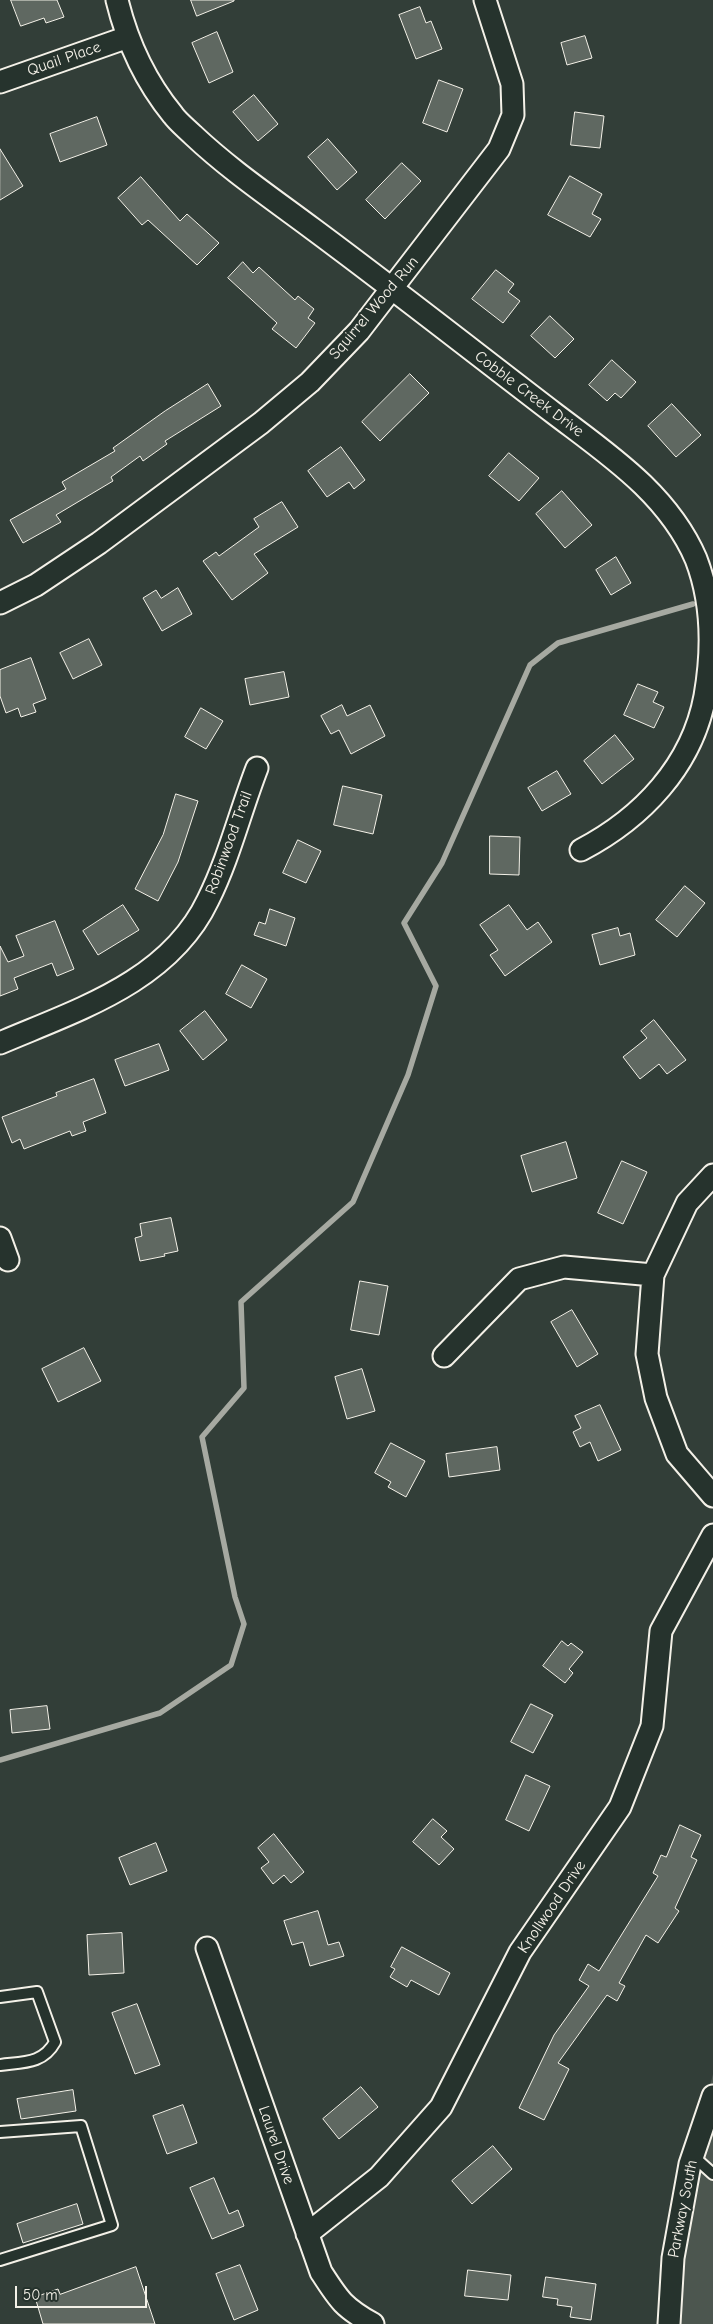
<!DOCTYPE html>
<style>
body{margin:0}
#map{position:relative;width:713px;height:2324px;overflow:hidden;background:#323e38;font-family:"Comic Neue",sans-serif}
canvas{display:block}
.scale{position:absolute;left:15px;top:2286px;width:132px;height:22px;box-sizing:border-box;border:2px solid #f4f1e8;border-top:0;padding-left:6px;font-size:15px;line-height:18px;white-space:nowrap;color:#f4f1e8;-webkit-text-stroke:4px #26332d;paint-order:stroke}
</style>
<div id="map">
<canvas width="713" height="2324"></canvas>
<div class="scale">50 m</div>
</div>
<script>
const ctx = document.querySelector('canvas').getContext('2d');
ctx.lineJoin = 'round';
function fillPath(path, color) {
  ctx.fillStyle = color;
  ctx.fill(path, 'evenodd');
}
function stroke(path, color, width, dash) {
  ctx.strokeStyle = color;
  ctx.lineWidth = width;
  ctx.lineCap = dash ? 'butt' : 'round';
  ctx.setLineDash(dash || []);
  ctx.stroke(path);
}
function label(font, color, halo, rows, align = 'center') {
  ctx.font = font + ' "Comic Neue",sans-serif';
  ctx.lineWidth = 4;
  ctx.setLineDash([]);
  ctx.textBaseline = 'middle';
  ctx.strokeStyle = halo;
  ctx.fillStyle = color;
  for (const [text, x, y, turn = 0] of rows) {
    ctx.save();
    ctx.translate(x, y);
    ctx.rotate((+turn || 0) * Math.PI / 180);
    ctx.textAlign = isNaN(turn) ? turn : align;
    if (halo) ctx.strokeText(text, 0, 0);
    ctx.fillText(text, 0, 0);
    ctx.restore();
  }
}
fillPath(new Path2D(`
 M 713,2074 L 713,2324 L 669,2324 L 680,2208 Z`), '#4c564f');
stroke(new Path2D(`
 M 0,1760 L 160,1713 L 231,1665 L 244,1624 L 235,1597 L 202,1437 L 244,1388 L 241,1302 L 353,1202 L 408,1075 L 436,986 L 404,923 L 442,863 L 530,665 L 558,643 L 693,604`), '#a6a9a1', 5.5);
const building = new Path2D(`
 M 11,0 L 57,0 L 64,17 L 46,23 L 44,18 L 21,26 Z
 M 191,0 L 234,0 L 234,1 L 197,16 Z
 M 420,7 L 426,23 L 431,21 L 442,49 L 416,59 L 399,15 Z
 M 217,32 L 233,72 L 209,83 L 192,43 Z
 M 585,36 L 592,58 L 567,65 L 561,43 Z
 M 439,80 L 463,89 L 447,132 L 423,123 Z
 M 254,95 L 278,124 L 258,141 L 233,112 Z
 M 575,112 L 604,116 L 600,148 L 571,145 Z
 M 97,117 L 107,145 L 60,162 L 50,134 Z
 M 328,139 L 357,172 L 337,190 L 308,157 Z
 M 0,149 L 23,186 L 0,200 Z
 M 402,163 L 421,181 L 385,219 L 366,200 Z
 M 570,176 L 602,194 L 592,214 L 601,219 L 590,237 L 548,215 Z
 M 141,177 L 180,221 L 187,214 L 219,243 L 197,265 L 148,220 L 142,225 L 118,198 Z
 M 243,262 L 253,273 L 259,267 L 295,300 L 298,296 L 314,309 L 308,318 L 315,323 L 296,348 L 272,329 L 277,323 L 228,278 Z
 M 496,270 L 514,284 L 508,292 L 520,301 L 503,323 L 472,299 Z
 M 550,316 L 574,339 L 555,358 L 531,336 Z
 M 612,360 L 636,382 L 621,398 L 615,393 L 607,401 L 589,385 Z
 M 410,374 L 429,393 L 380,441 L 362,422 Z
 M 208,384 L 221,406 L 165,441 L 167,444 L 143,461 L 140,456 L 111,477 L 113,481 L 56,515 L 61,522 L 23,543 L 10,520 L 66,489 L 62,482 L 115,451 L 113,448 L 165,411 Z
 M 672,404 L 701,435 L 676,457 L 648,426 Z
 M 341,447 L 365,480 L 354,489 L 349,482 L 327,497 L 308,471 Z
 M 509,453 L 539,478 L 519,501 L 489,476 Z
 M 562,491 L 592,525 L 565,548 L 536,514 Z
 M 282,502 L 298,527 L 254,554 L 268,573 L 232,600 L 203,561 L 216,552 L 219,556 L 259,527 L 254,519 Z
 M 616,557 L 631,583 L 611,595 L 596,570 Z
 M 178,588 L 192,614 L 162,631 L 143,598 L 156,590 L 161,598 Z
 M 89,639 L 102,665 L 73,679 L 60,653 Z
 M 31,658 L 46,699 L 33,704 L 36,712 L 21,717 L 18,708 L 6,713 L 0,696 L 0,670 Z
 M 284,672 L 289,697 L 250,705 L 245,679 Z
 M 638,684 L 658,692 L 653,702 L 664,707 L 654,728 L 624,715 Z
 M 342,705 L 347,716 L 370,705 L 385,736 L 351,754 L 339,730 L 331,734 L 321,716 Z
 M 201,708 L 223,721 L 206,749 L 185,737 Z
 M 615,735 L 634,759 L 602,784 L 584,761 Z
 M 557,771 L 571,794 L 542,811 L 528,788 Z
 M 343,786 L 382,795 L 373,834 L 334,825 Z
 M 176,794 L 198,801 L 178,862 L 158,901 L 135,889 L 163,835 Z
 M 490,836 L 520,837 L 519,875 L 490,874 Z
 M 298,840 L 321,851 L 306,883 L 283,873 Z
 M 685,886 L 705,903 L 677,937 L 656,920 Z
 M 123,905 L 139,930 L 98,955 L 83,931 Z
 M 509,905 L 527,930 L 538,922 L 552,942 L 505,976 L 490,955 L 498,950 L 480,925 Z
 M 270,909 L 295,918 L 286,946 L 254,935 L 259,922 L 265,924 Z
 M 55,921 L 74,969 L 57,976 L 52,963 L 14,978 L 18,989 L 0,996 L 0,946 L 8,962 L 24,956 L 16,936 Z
 M 618,928 L 620,936 L 630,933 L 635,955 L 600,965 L 592,935 Z
 M 242,965 L 267,979 L 251,1008 L 226,994 Z
 M 205,1011 L 227,1040 L 203,1060 L 180,1031 Z
 M 654,1020 L 686,1060 L 667,1074 L 659,1064 L 640,1079 L 623,1057 L 647,1038 L 641,1031 Z
 M 159,1044 L 169,1070 L 125,1086 L 115,1060 Z
 M 94,1079 L 106,1113 L 83,1122 L 86,1131 L 72,1136 L 70,1131 L 24,1149 L 20,1139 L 12,1143 L 2,1117 L 57,1096 L 56,1093 Z
 M 566,1142 L 577,1178 L 532,1192 L 521,1156 Z
 M 622,1161 L 647,1172 L 623,1224 L 598,1213 Z
 M 171,1218 L 178,1251 L 164,1254 L 165,1256 L 140,1261 L 135,1238 L 142,1236 L 140,1224 Z
 M 360,1281 L 388,1286 L 379,1335 L 351,1330 Z
 M 572,1310 L 598,1354 L 577,1367 L 551,1322 Z
 M 84,1348 L 101,1381 L 58,1402 L 42,1369 Z
 M 362,1369 L 375,1411 L 347,1419 L 335,1377 Z
 M 600,1405 L 621,1450 L 598,1461 L 590,1442 L 580,1447 L 573,1432 L 581,1428 L 575,1416 Z
 M 391,1443 L 425,1461 L 406,1497 L 388,1487 L 391,1482 L 375,1473 Z
 M 497,1447 L 500,1470 L 449,1477 L 446,1454 Z
 M 562,1641 L 568,1646 L 571,1643 L 583,1652 L 569,1669 L 573,1673 L 565,1683 L 543,1666 Z
 M 531,1704 L 553,1715 L 533,1753 L 511,1742 Z
 M 47,1706 L 50,1729 L 12,1733 L 10,1710 Z
 M 526,1775 L 550,1786 L 529,1831 L 506,1820 Z
 M 433,1819 L 447,1831 L 441,1837 L 454,1849 L 439,1865 L 413,1842 Z
 M 680,1825 L 701,1835 L 691,1857 L 697,1860 L 675,1908 L 679,1911 L 658,1943 L 646,1935 L 619,1983 L 625,1986 L 617,2001 L 607,1995 L 558,2063 L 569,2069 L 544,2120 L 519,2108 L 554,2035 L 589,1986 L 579,1980 L 588,1964 L 599,1971 L 658,1876 L 653,1873 L 661,1855 L 666,1857 Z
 M 274,1834 L 304,1872 L 291,1883 L 284,1875 L 273,1884 L 261,1868 L 269,1862 L 258,1848 Z
 M 156,1843 L 167,1871 L 130,1885 L 119,1858 Z
 M 318,1911 L 328,1945 L 339,1942 L 344,1956 L 310,1966 L 303,1942 L 292,1945 L 284,1921 Z
 M 122,1933 L 124,1973 L 89,1975 L 87,1935 Z
 M 402,1947 L 450,1973 L 439,1995 L 411,1980 L 407,1987 L 390,1977 L 395,1969 L 391,1967 Z
 M 137,2004 L 160,2065 L 135,2074 L 112,2013 Z
 M 361,2087 L 378,2107 L 339,2139 L 323,2119 Z
 M 73,2090 L 76,2111 L 21,2119 L 17,2099 Z
 M 183,2105 L 197,2143 L 167,2154 L 153,2116 Z
 M 493,2146 L 512,2169 L 472,2204 L 452,2181 Z
 M 214,2178 L 229,2214 L 238,2210 L 244,2226 L 212,2239 L 190,2188 Z
 M 77,2204 L 83,2224 L 23,2243 L 17,2224 Z
 M 240,2265 L 258,2310 L 234,2320 L 216,2274 Z
 M 136,2267 L 155,2324 L 43,2324 L 35,2297 L 58,2289 L 60,2294 Z
 M 468,2270 L 511,2275 L 508,2300 L 465,2296 Z
 M 546,2277 L 596,2284 L 591,2320 L 570,2317 L 572,2307 L 557,2305 L 558,2299 L 543,2297 Z`);
fillPath(building, '#5f6861');
stroke(building, '#f4f1e8', 1);
const service = new Path2D(`
 M 0,1997 L 37,1992 L 55,2042 C 43,2064 23,2062 0,2065
 M 0,2132 L 81,2126 L 112,2225 L 0,2260
 M 693,2156 L 713,2174`);
const minor = new Path2D(`
 M 117,0 C 127,41 146,82 173,115 C 178,122 187,129 193,135 C 230,170 273,199 313,229 C 394,289 474,352 555,414 C 609,455 668,494 696,559 C 713,603 713,650 705,696 C 692,766 642,818 581,850
 M 0,82 L 128,37
 M 0,603 L 36,585 L 99,543 L 261,423 L 310,382 L 359,331 L 499,149 L 513,115 L 512,84 L 485,0
 M 0,1043 C 77,1010 169,982 208,900 C 229,858 240,812 257,768
 M 713,1175 L 687,1203 L 653,1275 L 647,1354 L 656,1398 L 677,1454 L 713,1496
 M 0,1238 L 8,1260
 M 444,1356 L 519,1279 L 564,1267 L 653,1275
 M 207,1948 L 321,2272 C 339,2300 343,2307 373,2324
 M 307,2234 L 379,2177 L 441,2107 L 520,1952 L 620,1807 L 652,1726 L 661,1631 L 713,1535
 M 669,2324 L 673,2258 L 690,2164 L 713,2096`);
stroke(service, '#f4f1e8', 14);
stroke(minor, '#f4f1e8', 25);
stroke(service, '#26332d', 10);
stroke(minor, '#26332d', 21);
label('16px', '#f4f1e8', '#26332d', [
 ["Quail Place",64,59,-19],
 ["Squirrel Wood Run",374,308,-50],
 ["Cobble Creek Drive",529,394,37],
 ["Robinwood Trail",229,843,-70],
 ["Knollwood Drive",552,1907,-56],
 ["Laurel Drive",276,2145,71],
 ["Parkway South",683,2209,-79]
]);
</script>
